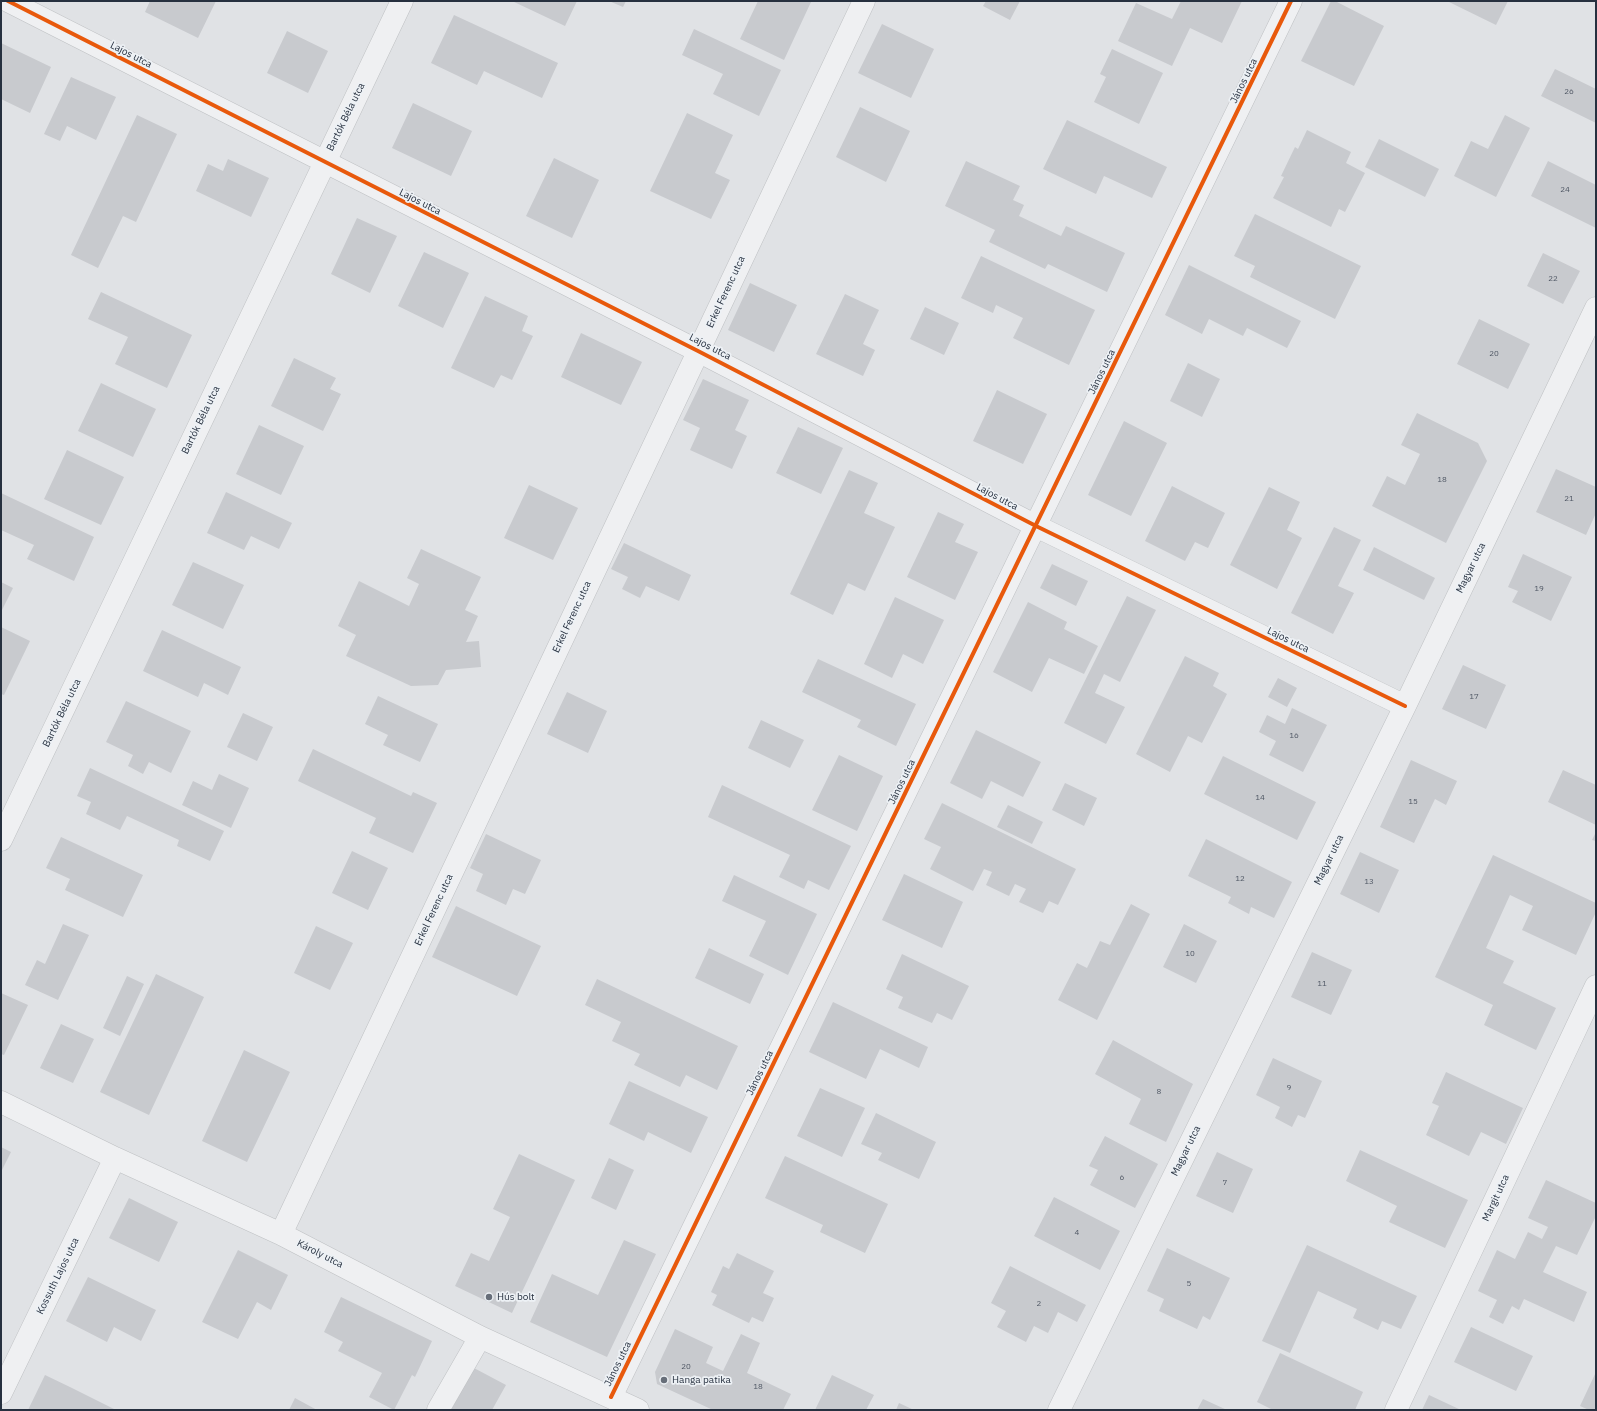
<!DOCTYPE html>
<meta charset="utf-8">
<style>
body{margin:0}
#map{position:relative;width:1597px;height:1411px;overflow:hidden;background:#e0e2e5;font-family:"IBM Plex Sans",sans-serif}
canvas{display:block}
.frame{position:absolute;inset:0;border:2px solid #26303f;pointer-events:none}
</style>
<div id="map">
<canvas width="1597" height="1411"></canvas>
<div class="frame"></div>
</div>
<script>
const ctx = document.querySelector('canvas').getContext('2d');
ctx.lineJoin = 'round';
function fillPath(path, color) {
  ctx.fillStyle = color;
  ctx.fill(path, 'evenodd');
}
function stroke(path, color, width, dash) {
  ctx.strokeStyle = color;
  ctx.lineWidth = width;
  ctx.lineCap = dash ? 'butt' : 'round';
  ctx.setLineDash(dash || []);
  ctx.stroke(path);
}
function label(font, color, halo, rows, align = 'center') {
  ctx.font = font + ' "IBM Plex Sans",sans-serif';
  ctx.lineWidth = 3.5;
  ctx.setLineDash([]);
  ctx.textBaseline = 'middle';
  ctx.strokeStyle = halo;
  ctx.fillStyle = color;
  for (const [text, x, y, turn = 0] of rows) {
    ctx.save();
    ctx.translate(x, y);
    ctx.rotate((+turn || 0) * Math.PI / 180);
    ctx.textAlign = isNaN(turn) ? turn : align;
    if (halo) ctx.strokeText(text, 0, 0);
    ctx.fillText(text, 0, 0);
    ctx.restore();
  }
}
fillPath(new Path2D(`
 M 150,1 L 216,1 L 198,38 L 145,12 Z
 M 512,1 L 577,1 L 565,26 Z
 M 609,1 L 626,1 L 623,7 Z
 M 758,1 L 811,2 L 784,60 L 740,39 Z
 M 986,1 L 1020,1 L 1010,20 L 983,6 Z
 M 1181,1 L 1242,1 L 1222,43 L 1190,28 L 1172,66 L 1118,41 L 1136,3 L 1172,19 Z
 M 1331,1 L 1335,1 L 1384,26 L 1354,86 L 1301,61 Z
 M 1447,1 L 1508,1 L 1496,25 Z
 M 454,15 L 558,63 L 542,98 L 484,71 L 477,85 L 431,63 Z
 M 882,24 L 934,49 L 911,98 L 858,73 Z
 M 694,29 L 781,70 L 759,116 L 713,94 L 723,74 L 682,55 Z
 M 287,31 L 328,51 L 308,93 L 267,73 Z
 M 1,43 L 51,67 L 30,113 L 1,99 Z
 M 1112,49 L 1163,73 L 1139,124 L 1094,102 L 1106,77 L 1100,74 Z
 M 1555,69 L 1596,89 L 1596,123 L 1541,96 Z
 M 71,77 L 116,97 L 96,140 L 67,126 L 60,141 L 44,134 Z
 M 413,103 L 472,131 L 451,176 L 392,148 Z
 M 860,107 L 910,131 L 886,182 L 836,157 Z
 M 687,113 L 733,135 L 715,173 L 730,180 L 711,219 L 650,191 Z
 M 137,115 L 177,134 L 136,222 L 123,216 L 98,268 L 71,255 Z
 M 1505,115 L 1530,128 L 1496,197 L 1454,176 L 1471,141 L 1488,149 Z
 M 1067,120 L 1167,167 L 1152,198 L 1104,176 L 1096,194 L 1043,169 Z
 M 1307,130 L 1351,152 L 1346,163 L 1365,173 L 1345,212 L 1339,209 L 1331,227 L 1273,198 L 1284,177 L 1281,176 L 1295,147 L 1298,149 Z
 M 1379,139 L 1439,169 L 1425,197 L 1365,167 Z
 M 554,158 L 599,180 L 572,238 L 526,216 Z
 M 228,159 L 269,178 L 251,217 L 196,191 L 208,164 L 223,171 Z
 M 966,161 L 1020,186 L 1013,200 L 1024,205 L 1019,216 L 1061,236 L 1066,226 L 1125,253 L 1107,292 L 1048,264 L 1045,269 L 989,242 L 995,230 L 945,206 Z
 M 1548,161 L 1596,185 L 1596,228 L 1531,196 Z
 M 1255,214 L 1361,266 L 1335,319 L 1250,277 L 1255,266 L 1234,256 Z
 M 357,218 L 397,236 L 370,293 L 331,274 Z
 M 424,252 L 469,273 L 443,328 L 398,306 Z
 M 1543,253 L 1580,271 L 1563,304 L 1527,286 Z
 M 981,256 L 1095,310 L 1069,365 L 1013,338 L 1023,318 L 996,305 L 993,313 L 961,298 Z
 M 1189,265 L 1301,321 L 1287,348 L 1247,328 L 1243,336 L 1209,319 L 1202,334 L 1165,315 Z
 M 750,283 L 797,305 L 774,352 L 728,330 Z
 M 101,292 L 192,335 L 167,388 L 115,364 L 128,337 L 88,319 Z
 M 845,294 L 879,310 L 863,344 L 875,350 L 863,376 L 816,354 Z
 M 485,296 L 528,316 L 522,331 L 533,336 L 512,380 L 501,375 L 494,388 L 451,368 Z
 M 925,307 L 959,323 L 944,355 L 910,339 Z
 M 1479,319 L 1530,344 L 1508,389 L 1457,364 Z
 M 581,333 L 642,362 L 621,405 L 561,377 Z
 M 294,358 L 336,378 L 330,389 L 341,394 L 323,431 L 271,406 Z
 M 1188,363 L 1220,379 L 1202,417 L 1170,401 Z
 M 703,379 L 749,400 L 735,430 L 747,436 L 732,469 L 690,450 L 700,428 L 683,420 Z
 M 101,383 L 156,409 L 133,457 L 78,431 Z
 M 997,390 L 1047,414 L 1023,464 L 973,441 Z
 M 1417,413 L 1478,443 L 1487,461 L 1446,543 L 1372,506 L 1387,476 L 1405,485 L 1420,454 L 1401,445 Z
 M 1124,421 L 1167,443 L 1131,516 L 1088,495 Z
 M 259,425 L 304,446 L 281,495 L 236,474 Z
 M 798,427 L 843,448 L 821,494 L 776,473 Z
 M 67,450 L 124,477 L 101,525 L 44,499 Z
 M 1556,469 L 1596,487 L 1596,513 L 1586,535 L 1536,512 Z
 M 849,470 L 878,483 L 864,513 L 895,527 L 865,591 L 848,583 L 833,615 L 790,594 Z
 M 529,485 L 578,508 L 553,560 L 504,538 Z
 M 1172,486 L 1225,513 L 1208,548 L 1195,542 L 1185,561 L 1145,541 Z
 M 1269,487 L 1300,502 L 1287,530 L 1302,538 L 1277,589 L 1230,565 Z
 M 226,492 L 292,523 L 279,549 L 251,536 L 244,550 L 207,533 Z
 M 1,493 L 94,537 L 74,581 L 27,559 L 34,545 L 1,530 Z
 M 938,512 L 964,524 L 955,542 L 978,552 L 955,600 L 907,577 Z
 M 1334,527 L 1361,540 L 1338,586 L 1354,593 L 1333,634 L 1291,613 Z
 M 624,543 L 691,575 L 679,601 L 646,586 L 640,598 L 622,589 L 628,577 L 611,569 Z
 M 1374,547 L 1435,578 L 1424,600 L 1363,570 Z
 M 421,549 L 481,577 L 465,610 L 478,616 L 466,642 L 479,641 L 481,667 L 446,670 L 438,685 L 411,686 L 346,656 L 356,635 L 338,626 L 359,581 L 409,606 L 419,584 L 407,578 Z
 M 1523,554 L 1572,577 L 1551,621 L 1512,602 L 1518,591 L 1508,587 Z
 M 193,562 L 244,585 L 223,629 L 172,605 Z
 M 1052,564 L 1088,581 L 1076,606 L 1040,588 Z
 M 1,582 L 13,588 L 1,612 Z
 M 1127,596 L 1156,610 L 1120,682 L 1104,674 L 1095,693 L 1125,707 L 1106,744 L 1064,723 Z
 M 895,597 L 944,620 L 923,664 L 903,654 L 892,678 L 864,664 Z
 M 1028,602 L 1067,622 L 1064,629 L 1098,646 L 1084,674 L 1049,658 L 1032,692 L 993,672 Z
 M 1,627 L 30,641 L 4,695 L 1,694 Z
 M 162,630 L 241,667 L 228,695 L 204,683 L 198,697 L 143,671 Z
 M 1185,656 L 1219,673 L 1213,686 L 1227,694 L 1202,743 L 1188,736 L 1170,772 L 1136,754 Z
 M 818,659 L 916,704 L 896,746 L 857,727 L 861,720 L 802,692 Z
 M 1463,665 L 1506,685 L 1486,729 L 1442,709 Z
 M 1278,678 L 1297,688 L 1287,707 L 1268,697 Z
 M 567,692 L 607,711 L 588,753 L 547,734 Z
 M 378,696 L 438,724 L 420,762 L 383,745 L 388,735 L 365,724 Z
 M 126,701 L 191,731 L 171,773 L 149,762 L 143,774 L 128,766 L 133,755 L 106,742 Z
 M 1292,708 L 1327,725 L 1303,772 L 1269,755 L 1276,741 L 1259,732 L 1267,715 L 1285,724 Z
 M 243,713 L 273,727 L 257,761 L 227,747 Z
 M 761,720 L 804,740 L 790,768 L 748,748 Z
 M 976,730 L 1041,762 L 1023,797 L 991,781 L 982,799 L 950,783 Z
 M 313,749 L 411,796 L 413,792 L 437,803 L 413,853 L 369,833 L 376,818 L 298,781 Z
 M 839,755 L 883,776 L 857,831 L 812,810 Z
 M 1223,756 L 1316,802 L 1297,840 L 1204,794 Z
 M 1411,760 L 1457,781 L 1446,805 L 1435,799 L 1414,843 L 1380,827 Z
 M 90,768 L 224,831 L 210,861 L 177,846 L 179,840 L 127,816 L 120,830 L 86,814 L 91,802 L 77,796 Z
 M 1563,770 L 1596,785 L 1596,825 L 1548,802 Z
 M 219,774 L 249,788 L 231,828 L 182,805 L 193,781 L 212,790 Z
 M 1065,783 L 1097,798 L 1084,826 L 1052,810 Z
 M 722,785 L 851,846 L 829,890 L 808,880 L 804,889 L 779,877 L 790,855 L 708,817 Z
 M 942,803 L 1076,869 L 1058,905 L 1049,901 L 1043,913 L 1019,902 L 1026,889 L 1015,884 L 1009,896 L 986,885 L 992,872 L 984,869 L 973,891 L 930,869 L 941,847 L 924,839 Z
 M 1008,805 L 1043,822 L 1032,844 L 997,827 Z
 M 1596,832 L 1596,841 L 1592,840 Z
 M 486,834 L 541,860 L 525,894 L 513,889 L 506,905 L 476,891 L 483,874 L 470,868 Z
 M 61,837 L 143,875 L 123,917 L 65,890 L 70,879 L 46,868 Z
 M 1206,839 L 1292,882 L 1274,918 L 1251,907 L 1249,914 L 1228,903 L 1231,897 L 1188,876 Z
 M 352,851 L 388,868 L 368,910 L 332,893 Z
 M 1360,852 L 1399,870 L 1379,913 L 1340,894 Z
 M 1493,855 L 1596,903 L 1596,912 L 1576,955 L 1522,930 L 1533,906 L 1510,895 L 1486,948 L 1514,961 L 1503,983 L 1556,1008 L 1536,1050 L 1484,1025 L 1493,1005 L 1435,977 Z
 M 904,874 L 963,902 L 942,948 L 882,920 Z
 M 734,875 L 817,914 L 788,975 L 749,956 L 766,921 L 722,901 Z
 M 1131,904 L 1150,914 L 1097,1020 L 1058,1000 L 1077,963 L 1087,968 L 1100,941 L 1110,945 Z
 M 456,906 L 541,946 L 517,996 L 432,957 Z
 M 63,924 L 89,935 L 58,1000 L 25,985 L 37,960 L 45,964 Z
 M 1184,924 L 1217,941 L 1196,983 L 1163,967 Z
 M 316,926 L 353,943 L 330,990 L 294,973 Z
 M 709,948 L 764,974 L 750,1004 L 695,978 Z
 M 1312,952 L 1352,970 L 1331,1015 L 1291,997 Z
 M 902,954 L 969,986 L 952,1020 L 937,1013 L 932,1023 L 898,1008 L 903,997 L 886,989 Z
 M 156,974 L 204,997 L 149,1115 L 100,1092 Z
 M 127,976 L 144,984 L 120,1036 L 103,1028 Z
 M 597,979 L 738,1046 L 717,1090 L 686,1075 L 680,1087 L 634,1065 L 640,1054 L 612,1041 L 621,1022 L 585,1005 Z
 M 1,993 L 28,1005 L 4,1055 L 1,1054 Z
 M 833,1002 L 928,1047 L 919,1068 L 880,1049 L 866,1079 L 809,1052 Z
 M 61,1024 L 94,1039 L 73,1083 L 40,1068 Z
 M 1113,1040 L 1193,1084 L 1166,1142 L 1129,1124 L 1141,1099 L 1095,1074 Z
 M 244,1050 L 290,1072 L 247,1162 L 202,1141 Z
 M 1273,1058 L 1322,1081 L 1305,1118 L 1298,1115 L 1292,1127 L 1275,1118 L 1280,1107 L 1256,1095 Z
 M 1446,1072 L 1523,1108 L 1506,1144 L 1481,1132 L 1469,1156 L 1426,1135 L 1439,1106 L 1432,1103 Z
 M 629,1081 L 708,1117 L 691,1153 L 648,1132 L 644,1141 L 609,1124 Z
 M 820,1088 L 865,1108 L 842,1157 L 797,1136 Z
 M 876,1113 L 936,1142 L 919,1179 L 878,1160 L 882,1153 L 861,1144 Z
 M 1105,1136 L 1158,1164 L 1135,1208 L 1090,1185 L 1098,1170 L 1089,1166 Z
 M 1,1147 L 11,1152 L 1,1172 Z
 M 1360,1150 L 1468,1200 L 1445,1248 L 1389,1222 L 1397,1206 L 1346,1181 Z
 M 1217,1152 L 1253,1169 L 1233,1213 L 1196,1196 Z
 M 519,1154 L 575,1180 L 512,1313 L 455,1286 L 471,1253 L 489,1261 L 510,1217 L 493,1209 Z
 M 785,1156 L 888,1204 L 865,1253 L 820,1232 L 823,1225 L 765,1198 Z
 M 609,1158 L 634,1170 L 616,1210 L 591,1198 Z
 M 1546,1180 L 1596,1203 L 1596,1216 L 1577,1255 L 1556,1246 L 1543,1272 L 1587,1292 L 1574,1322 L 1524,1299 L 1519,1310 L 1512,1306 L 1503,1324 L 1489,1317 L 1497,1300 L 1478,1291 L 1497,1250 L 1515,1259 L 1528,1232 L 1542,1239 L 1548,1227 L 1528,1218 Z
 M 1054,1197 L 1120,1231 L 1100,1270 L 1034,1236 Z
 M 129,1198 L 178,1222 L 159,1262 L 109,1238 Z
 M 624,1240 L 656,1254 L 607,1357 L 530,1322 L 552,1274 L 598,1295 Z
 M 1307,1245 L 1417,1296 L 1401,1329 L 1382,1321 L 1378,1330 L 1353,1318 L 1357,1309 L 1318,1291 L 1290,1353 L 1262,1341 Z
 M 1167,1248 L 1230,1278 L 1210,1320 L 1203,1316 L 1197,1329 L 1159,1311 L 1164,1299 L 1147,1291 Z
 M 238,1250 L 288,1275 L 271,1310 L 257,1302 L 238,1339 L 202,1322 Z
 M 737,1253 L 774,1271 L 763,1293 L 774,1298 L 763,1322 L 752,1317 L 749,1323 L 712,1305 L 717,1295 L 711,1292 L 723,1266 L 729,1269 Z
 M 1010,1266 L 1086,1305 L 1077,1322 L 1058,1312 L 1048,1333 L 1034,1326 L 1026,1342 L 997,1327 L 1006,1311 L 991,1303 Z
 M 88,1277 L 156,1310 L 141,1341 L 114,1327 L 107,1342 L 66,1321 Z
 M 341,1297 L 432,1341 L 415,1377 L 412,1375 L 394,1410 L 369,1397 L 382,1373 L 338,1351 L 343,1342 L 324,1332 Z
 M 1471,1327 L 1533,1356 L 1516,1391 L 1454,1362 Z
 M 675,1329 L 713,1347 L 706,1363 L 723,1371 L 741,1334 L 760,1343 L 747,1373 L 791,1394 L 783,1410 L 713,1410 L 657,1384 L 655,1372 Z
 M 1280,1353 L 1363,1392 L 1355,1410 L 1273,1410 L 1257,1402 Z
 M 474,1368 L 506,1385 L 492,1410 L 451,1410 Z
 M 1596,1372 L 1596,1410 L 1589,1410 L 1580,1406 Z
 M 45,1375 L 72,1388 L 116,1410 L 28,1410 Z
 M 832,1375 L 874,1395 L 866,1410 L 815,1410 Z
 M 1429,1395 L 1461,1410 L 1422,1410 Z
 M 295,1398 L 317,1410 L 289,1410 Z
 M 1203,1399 L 1227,1410 L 1197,1410 Z
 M 899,1403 L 914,1410 L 896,1410 Z`), '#c8cace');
const street = new Path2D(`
 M 8,1 L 698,351 L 1036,526 L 1405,706
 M 1,840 L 402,1
 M 1,1102 L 115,1158 L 281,1234 L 480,1337 L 638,1410
 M 281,1234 L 864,1
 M 1,1393 L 115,1158
 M 611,1397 L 1291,1
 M 438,1410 L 480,1337
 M 1059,1410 L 1405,706 L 1596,308
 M 1396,1410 L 1596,986`);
stroke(street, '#bec0c3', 23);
stroke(street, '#eff0f2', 22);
stroke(new Path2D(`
 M 8,1 L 698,351 L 1036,526 L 1405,706
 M 611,1397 L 1291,1`), '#e8590c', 4);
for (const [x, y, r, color] of [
 [489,1297,4,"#676e79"],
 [664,1380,4,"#676e79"]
]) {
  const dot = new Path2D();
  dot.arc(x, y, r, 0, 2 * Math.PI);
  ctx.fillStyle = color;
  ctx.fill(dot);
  stroke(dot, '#edf1f5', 1.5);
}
label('8px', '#4f5764', null, [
 ["26",1569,92],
 ["24",1565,190],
 ["22",1553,279],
 ["20",1494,354],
 ["18",1442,480],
 ["21",1569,499],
 ["19",1539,589],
 ["17",1474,697],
 ["16",1294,736],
 ["14",1260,798],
 ["15",1413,802],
 ["12",1240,879],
 ["13",1369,882],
 ["10",1190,954],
 ["11",1322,984],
 ["9",1289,1088],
 ["8",1159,1092],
 ["6",1122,1178],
 ["7",1225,1183],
 ["4",1077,1233],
 ["5",1189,1284],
 ["2",1039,1304],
 ["20",686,1367],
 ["18",758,1387]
]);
label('10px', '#26303f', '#edf1f5', [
 ["Lajos utca",131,55,27],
 ["János utca",1244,81,-64],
 ["Bartók Béla utca",346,117,-64],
 ["Lajos utca",420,202,27],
 ["Erkel Ferenc utca",726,292,-65],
 ["Lajos utca",710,347,27],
 ["János utca",1102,372,-64],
 ["Bartók Béla utca",201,420,-64],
 ["Lajos utca",997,497,28],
 ["Magyar utca",1471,568,-64],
 ["Erkel Ferenc utca",572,617,-65],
 ["Lajos utca",1288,640,26],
 ["Bartók Béla utca",62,713,-64],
 ["János utca",902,782,-64],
 ["Magyar utca",1329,860,-64],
 ["Erkel Ferenc utca",434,910,-65],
 ["János utca",760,1073,-64],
 ["Magyar utca",1186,1151,-64],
 ["Margit utca",1496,1198,-65],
 ["Károly utca",320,1254,27],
 ["Kossuth Lajos utca",58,1276,-64],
 ["János utca",618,1364,-64]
]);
label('10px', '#26303f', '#edf1f5', [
 ["Hús bolt",497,1297],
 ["Hanga patika",672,1380]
], 'left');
</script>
